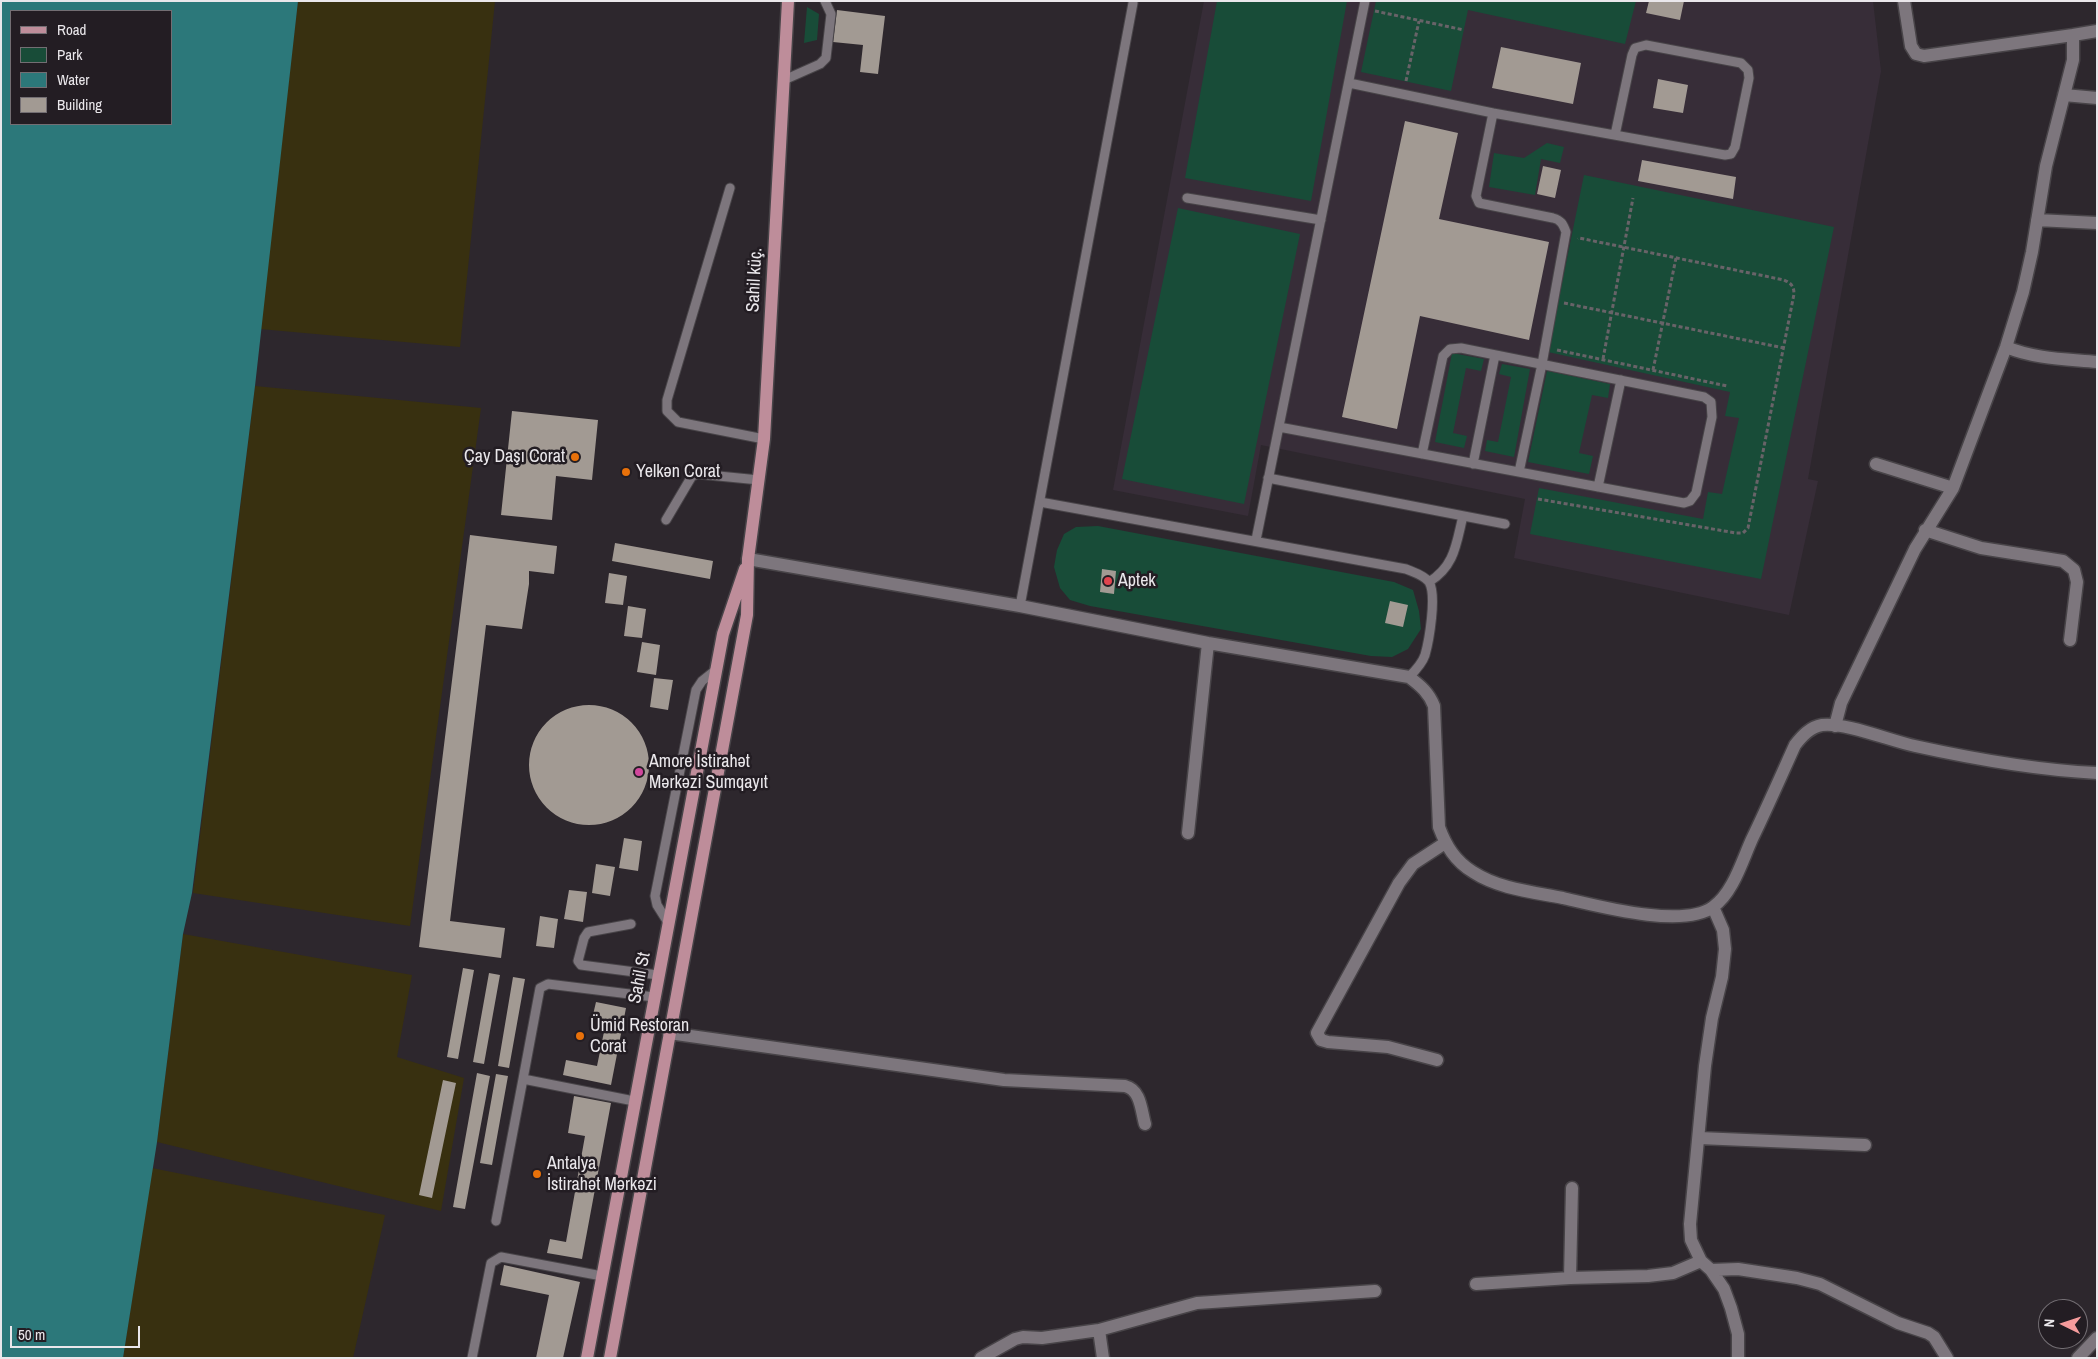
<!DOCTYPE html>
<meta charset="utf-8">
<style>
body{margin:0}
#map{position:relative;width:2098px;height:1359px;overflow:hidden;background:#2d272d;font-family:"Archivo Narrow",sans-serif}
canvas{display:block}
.frame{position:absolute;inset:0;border:2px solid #eae7eb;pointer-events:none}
.legend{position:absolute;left:10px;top:10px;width:162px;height:115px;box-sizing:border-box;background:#231d23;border:1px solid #736e73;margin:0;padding:6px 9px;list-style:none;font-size:15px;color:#eae7eb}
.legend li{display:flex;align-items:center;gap:10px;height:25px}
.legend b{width:25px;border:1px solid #736e73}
.north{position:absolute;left:2038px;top:1299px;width:50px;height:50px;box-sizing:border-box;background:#231d23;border:1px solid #736e73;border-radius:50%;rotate:274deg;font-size:14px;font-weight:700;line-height:20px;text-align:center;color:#eae7eb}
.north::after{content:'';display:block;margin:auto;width:18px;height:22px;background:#f59b9c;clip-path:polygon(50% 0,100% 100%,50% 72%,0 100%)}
.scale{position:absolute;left:10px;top:1326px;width:130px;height:22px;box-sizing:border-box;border:2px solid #eae7eb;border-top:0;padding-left:6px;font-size:15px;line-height:18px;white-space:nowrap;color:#eae7eb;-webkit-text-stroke:4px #231d23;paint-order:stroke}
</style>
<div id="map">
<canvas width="2098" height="1359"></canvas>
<div class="frame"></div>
<ul class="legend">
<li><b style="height:6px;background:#be8d9a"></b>Road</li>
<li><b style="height:14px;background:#184c38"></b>Park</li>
<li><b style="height:14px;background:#2c787a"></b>Water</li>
<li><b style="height:14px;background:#a29a93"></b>Building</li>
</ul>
<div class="north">N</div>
<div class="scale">50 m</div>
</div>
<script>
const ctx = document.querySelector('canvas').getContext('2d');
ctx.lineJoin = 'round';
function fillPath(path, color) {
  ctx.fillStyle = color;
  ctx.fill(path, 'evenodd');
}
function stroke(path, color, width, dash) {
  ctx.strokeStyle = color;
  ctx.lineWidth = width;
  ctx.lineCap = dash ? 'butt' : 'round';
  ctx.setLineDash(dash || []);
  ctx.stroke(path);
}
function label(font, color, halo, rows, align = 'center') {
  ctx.font = font + ' "Archivo Narrow",sans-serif';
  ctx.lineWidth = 5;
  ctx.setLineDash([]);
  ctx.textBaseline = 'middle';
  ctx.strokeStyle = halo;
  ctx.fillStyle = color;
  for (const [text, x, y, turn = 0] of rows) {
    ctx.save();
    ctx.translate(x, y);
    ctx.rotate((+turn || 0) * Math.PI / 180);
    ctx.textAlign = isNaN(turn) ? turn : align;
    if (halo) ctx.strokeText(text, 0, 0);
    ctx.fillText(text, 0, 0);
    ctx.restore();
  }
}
fillPath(new Path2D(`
 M 1204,1 L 1873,1 L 1881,71 L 1808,479 L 1818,481 L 1789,615 L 1514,558 L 1525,499 L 1261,445 L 1248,516 L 1113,490 Z`), '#372d38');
fillPath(new Path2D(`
 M 1217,1 L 1347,1 L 1311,201 L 1185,178 Z
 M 1376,1 L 1636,1 L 1625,44 L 1468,10 L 1451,91 L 1361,72 Z
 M 807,7 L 819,14 L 817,40 L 804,43 Z
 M 1547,143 L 1564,147 L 1560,163 L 1541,159 L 1535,195 L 1489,187 L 1494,153 L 1524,158 Z
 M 1584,175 L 1834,227 L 1761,579 L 1530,534 L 1539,488 L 1703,519 L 1708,492 L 1722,494 L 1739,418 L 1725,416 L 1730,392 L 1548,352 Z
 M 1178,208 L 1300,234 L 1244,504 L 1122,479 Z
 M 1452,353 L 1484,359 L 1481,371 L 1466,368 L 1453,433 L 1467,436 L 1464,448 L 1435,442 Z
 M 1502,364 L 1530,369 L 1514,457 L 1485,451 L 1487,440 L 1498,442 L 1511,377 L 1499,374 Z
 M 1547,371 L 1610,384 L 1608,398 L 1592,395 L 1579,453 L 1593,456 L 1589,474 L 1528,462 Z
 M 1098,526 L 1394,582 L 1413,590 L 1419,611 L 1421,629 L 1408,649 L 1392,657 L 1371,656 L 1090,606 L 1070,600 L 1060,588 L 1054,567 L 1057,550 L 1064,534 L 1076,527 Z`), '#184c38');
fillPath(new Path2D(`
 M 298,1 L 495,1 L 460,347 L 260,329 Z
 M 255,386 L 481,408 L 410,926 L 193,893 Z
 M 183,934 L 412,975 L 397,1057 L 464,1078 L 441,1211 L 157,1142 Z
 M 152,1168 L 385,1215 L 353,1358 L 123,1358 Z`), '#383010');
fillPath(new Path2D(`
 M 1,1 L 298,1 L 255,386 L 192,893 L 183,934 L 157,1142 L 123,1358 L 1,1358 ZM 11,11 L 171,11 L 171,124 L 11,124 Z`), '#2c787a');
fillPath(new Path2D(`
 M 1649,1 L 1684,1 L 1680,20 L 1646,13 Z
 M 837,10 L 885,16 L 878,74 L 860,72 L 863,45 L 833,42 Z
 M 1501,47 L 1581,63 L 1573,104 L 1492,88 Z
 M 1658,79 L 1688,85 L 1683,113 L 1653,108 Z
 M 1405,121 L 1458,133 L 1439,219 L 1549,242 L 1529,340 L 1420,316 L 1397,429 L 1342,417 Z
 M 1642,160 L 1736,177 L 1733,199 L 1638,181 Z
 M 1543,166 L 1561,170 L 1555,198 L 1537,194 Z
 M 512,411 L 598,420 L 592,480 L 556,476 L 552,520 L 501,515 Z
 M 470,535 L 557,546 L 554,574 L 529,571 L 529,584 L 522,629 L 486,625 L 450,921 L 505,928 L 501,958 L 419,947 Z
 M 615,543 L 713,561 L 710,579 L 612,561 Z
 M 1102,569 L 1116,571 L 1114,594 L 1100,592 Z
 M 609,573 L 627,576 L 623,605 L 605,603 Z
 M 1390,601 L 1408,605 L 1403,627 L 1385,623 Z
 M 628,606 L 646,609 L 642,638 L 624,636 Z
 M 642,642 L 660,645 L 656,675 L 637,672 Z
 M 654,678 L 673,680 L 668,710 L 650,707 Z
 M529 765a60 60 0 1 1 120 0a60 60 0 1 1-120 0Z
 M 624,838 L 642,841 L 638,871 L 619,868 Z
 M 596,864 L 615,867 L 610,896 L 592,893 Z
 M 569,890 L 587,892 L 583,922 L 564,919 Z
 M 540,916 L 558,919 L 554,948 L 536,946 Z
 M 463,968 L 474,970 L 458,1059 L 447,1057 Z
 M 489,973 L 500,975 L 484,1064 L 473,1062 Z
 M 513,977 L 525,979 L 509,1068 L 498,1066 Z
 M 596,1002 L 626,1008 L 611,1085 L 563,1075 L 566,1060 L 597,1066 L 606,1022 L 592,1019 Z
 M 477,1073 L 490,1076 L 465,1209 L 453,1207 Z
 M 496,1074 L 508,1076 L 492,1165 L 480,1163 Z
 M 443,1080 L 456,1083 L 432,1198 L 419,1195 Z
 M 574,1096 L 611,1103 L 582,1259 L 547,1253 L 550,1239 L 566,1242 L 585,1136 L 568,1133 Z
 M 504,1265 L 580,1282 L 563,1358 L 536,1358 L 549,1295 L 500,1285 Z`), '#a29a93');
const lane = new Path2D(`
 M 784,80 L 820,64 L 826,58 L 831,14 L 825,1
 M 1349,83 L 1493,113 L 1476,196 L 1479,203 L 1553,218 C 1561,220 1563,224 1566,232 L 1542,364 L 1519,472
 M 1493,113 L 1725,155 L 1731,154 L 1735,147 L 1749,78 L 1748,70 L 1741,63 L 1646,45 L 1635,48 L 1632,55 L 1615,135
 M 730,188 L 667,400 L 667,411 L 678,422 L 764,439
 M 1187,198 L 1321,220
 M 1279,427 L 1684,503 L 1690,501 L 1696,493 L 1712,417 L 1711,402 L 1704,397 L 1461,348 L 1450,349 L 1443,356 L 1422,454
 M 1473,464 L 1495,355
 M 1268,478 L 1505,524
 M 1598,487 L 1621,380
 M 1040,502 L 1406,569 C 1413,572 1424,575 1429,582 C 1437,595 1429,641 1425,655 C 1422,664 1415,671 1409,677
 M 666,520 L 692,476 L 698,474 L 759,480
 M 1256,540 L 1365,1
 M 1429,582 C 1455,566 1456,544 1463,516
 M 1020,606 L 1133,3
 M 631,924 L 588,932 L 584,938 L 578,961 L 581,965 L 658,975
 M 669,924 L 657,905 L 655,896 L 696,690 L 702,681 L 717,669
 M 523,1079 L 540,988 L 548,984 L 654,997
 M 496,1221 L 523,1079 L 634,1101
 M 472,1358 L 491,1263 L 501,1257 L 602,1276`);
const street = new Path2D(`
 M 2073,35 L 2097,31
 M 2064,95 L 2097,98
 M 2037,220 L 2097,223
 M 2006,347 C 2035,359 2066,359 2097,362
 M 1876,464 L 1953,488
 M 1925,530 L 1981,548 L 2063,561 L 2074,570 L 2077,582 L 2070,640
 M 748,559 L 1020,606 L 1208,643 L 1409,677 C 1421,686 1429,693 1434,706 L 1439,827 C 1446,846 1455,861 1473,872 C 1499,889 1533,892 1563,898 C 1598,906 1683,929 1713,907 C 1733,893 1742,861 1752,839 C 1767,808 1781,776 1795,745 C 1802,736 1810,727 1822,725 C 1845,722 1891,741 1915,746 C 1974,759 2036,770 2097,773
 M 1835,726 L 1841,703 L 1915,549 L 1953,488 L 2006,347 L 2023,292 L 2032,252 L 2046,166 L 2073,60 L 2073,35 L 1924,56 L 1916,54 L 1911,46 L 1904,1
 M 1188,833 L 1208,643
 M 1713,907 L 1723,930 L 1725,949 L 1722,977 L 1712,1018 L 1705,1066 L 1690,1224 L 1691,1240 L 1701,1261 L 1711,1270 L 1724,1289 L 1731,1308 L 1738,1334 L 1738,1358
 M 669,1033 L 1004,1080 L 1125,1086 C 1141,1090 1141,1110 1145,1124
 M 1437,1060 L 1388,1047 L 1328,1042 L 1321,1040 L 1317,1033 L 1399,883 L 1413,864 L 1445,843
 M 1699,1138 L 1865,1145
 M 1711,1270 L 1738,1269 L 1797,1278 L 1820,1284 L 1898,1323 L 1928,1333 L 1934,1337 L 1947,1358
 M 1570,1278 L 1572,1188
 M 1476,1284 L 1570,1278 L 1648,1276 L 1673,1273 L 1701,1261
 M 1099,1330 L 1103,1358
 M 981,1358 L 1015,1339 L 1023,1337 L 1042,1338 L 1099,1330 L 1197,1303 L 1375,1291
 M 2078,1358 L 2097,1338`);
const primary = new Path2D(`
 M 587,1358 L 723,634 L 745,569
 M 610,1358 L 747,615 L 748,559 L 764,439 L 788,1`);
stroke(lane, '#484448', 11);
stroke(street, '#484448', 15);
stroke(primary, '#484448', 15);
stroke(new Path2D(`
 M 1375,11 L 1464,30
 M 1406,81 L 1419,21
 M 1564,303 L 1784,348
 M 1557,350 L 1727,386
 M 1603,359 L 1633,198
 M 1653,370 L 1676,258
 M 1538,499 L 1736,533 L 1743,533 L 1748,528 L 1794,294 C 1794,286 1791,283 1784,280 L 1579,238 L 1578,239`), '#686368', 3, [4, 2.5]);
stroke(lane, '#7d767d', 9);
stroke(street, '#7d767d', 12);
stroke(primary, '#be8d9a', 12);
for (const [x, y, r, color] of [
 [575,457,5,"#e8710a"],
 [626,472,5,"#e8710a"],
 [1108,581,5,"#e0444e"],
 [639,772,5,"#d1479c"],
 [580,1036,5,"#e8710a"],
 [537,1174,5,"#e8710a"]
]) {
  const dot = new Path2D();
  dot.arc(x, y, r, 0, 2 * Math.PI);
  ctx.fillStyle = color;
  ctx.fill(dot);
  stroke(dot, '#231d23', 2);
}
label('18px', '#eae7eb', '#231d23', [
 ["Sahil küç.",755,280,-87],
 ["Sahil St",640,978,-79]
]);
label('18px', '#eae7eb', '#231d23', [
 ["Çay Daşı Corat",565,457,"right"],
 ["Yelkən Corat",636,472],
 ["Aptek",1118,581],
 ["Amore İstirahət",649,762],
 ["Mərkəzi Sumqayıt",649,783],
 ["Ümid Restoran",590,1026],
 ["Corat",590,1047],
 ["Antalya",547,1164],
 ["İstirahət Mərkəzi",547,1185]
], 'left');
</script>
